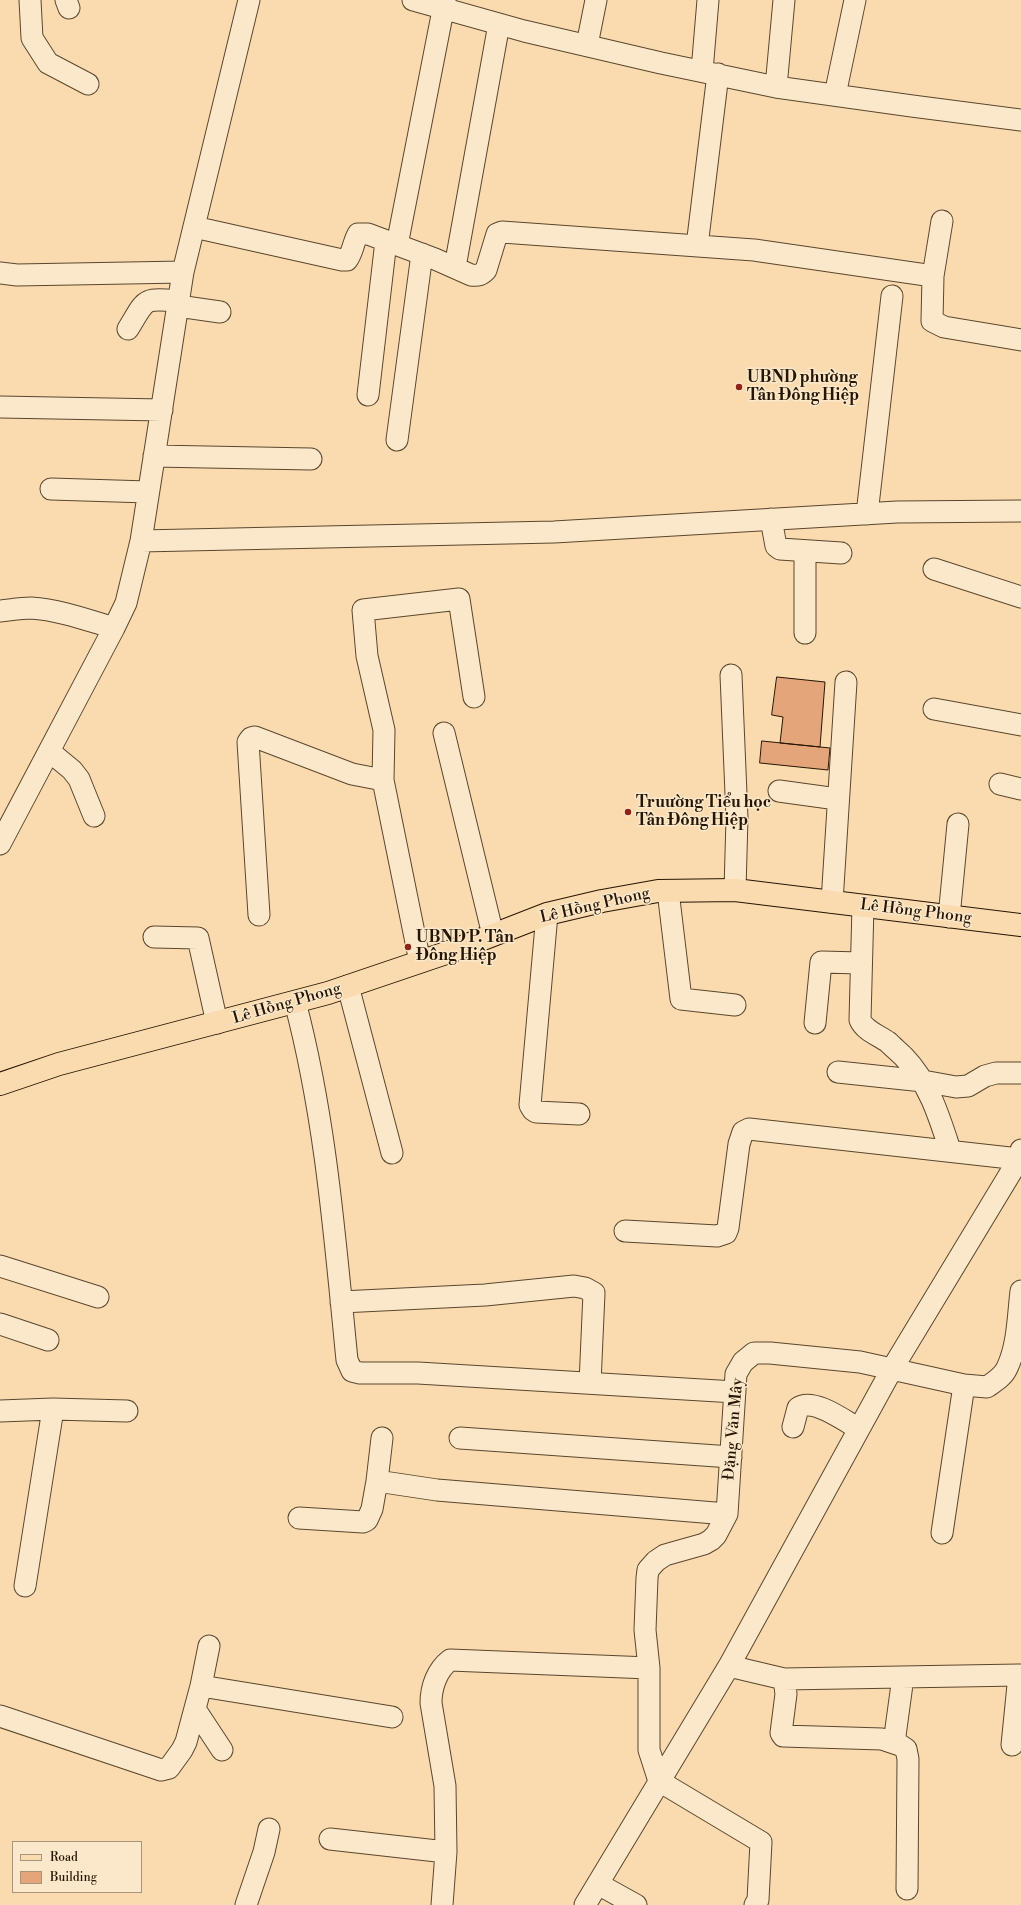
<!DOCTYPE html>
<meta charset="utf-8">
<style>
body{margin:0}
#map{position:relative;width:1021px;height:1905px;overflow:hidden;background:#f9dbaf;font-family:"Libre Bodoni",serif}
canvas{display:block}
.legend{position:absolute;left:12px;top:1841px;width:130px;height:52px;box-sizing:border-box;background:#fbe8cb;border:1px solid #a6947b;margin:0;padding:5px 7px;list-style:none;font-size:12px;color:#261502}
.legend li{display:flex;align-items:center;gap:8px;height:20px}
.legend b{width:20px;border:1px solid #a6947b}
</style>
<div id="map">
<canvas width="1021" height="1905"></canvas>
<ul class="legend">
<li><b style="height:5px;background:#f9dbaf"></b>Road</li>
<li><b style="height:11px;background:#e3a579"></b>Building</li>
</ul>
</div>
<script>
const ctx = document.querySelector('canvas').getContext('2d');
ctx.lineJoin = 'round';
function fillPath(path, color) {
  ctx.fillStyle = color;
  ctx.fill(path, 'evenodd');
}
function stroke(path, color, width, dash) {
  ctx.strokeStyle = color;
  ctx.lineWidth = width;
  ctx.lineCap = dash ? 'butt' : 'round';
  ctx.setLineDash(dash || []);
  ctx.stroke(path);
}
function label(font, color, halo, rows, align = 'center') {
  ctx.font = font + ' "Libre Bodoni",serif';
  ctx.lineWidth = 3;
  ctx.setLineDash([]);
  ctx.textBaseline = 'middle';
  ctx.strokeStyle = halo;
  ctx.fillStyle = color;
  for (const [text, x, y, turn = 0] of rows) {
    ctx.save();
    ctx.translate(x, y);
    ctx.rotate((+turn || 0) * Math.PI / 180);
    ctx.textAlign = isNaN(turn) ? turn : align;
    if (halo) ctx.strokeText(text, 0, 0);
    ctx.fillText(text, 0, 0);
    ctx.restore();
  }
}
const building = new Path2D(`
 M 777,677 L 825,682 L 820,747 L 780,743 L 783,717 L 772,715 Z
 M 762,741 L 830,748 L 828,770 L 760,763 Z`);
fillPath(building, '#e3a579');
stroke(building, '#261502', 1);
const minor = new Path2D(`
 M 30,0 L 32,38 L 48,63 L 88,84
 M 66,0 L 69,8
 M 413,0 L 524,31 L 661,63 L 776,87 L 912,106 L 1021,120
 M 587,45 L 596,0
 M 702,71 L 708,0
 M 776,87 L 784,0
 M 835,95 L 855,0
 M 942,221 L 933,276 L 932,321 L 944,327 L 1021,340
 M 194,227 L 342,260 L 347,260 C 353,252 353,243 358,234 L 368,234 L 435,259 L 471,275 C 478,276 481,275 486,270 L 497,234 L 502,232 L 754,250 L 933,276
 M 397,245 L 445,0
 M 697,246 L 718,74
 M 455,267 L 499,24
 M 0,273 L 17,275 L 183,272
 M 178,306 L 220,312
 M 128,329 C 147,298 142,298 179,301
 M 368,395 L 386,241
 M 0,407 L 162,410
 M 397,440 L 422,254
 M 154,456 L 311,459
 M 51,489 L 148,492
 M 867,514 L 892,296
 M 771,519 L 776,546 L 780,549 L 841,553
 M 141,541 L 554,532 L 897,512 L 1021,511
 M 934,569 L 1021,597
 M 0,611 C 10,610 21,608 31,608 C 60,610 87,620 114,628
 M 805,633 L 805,552
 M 731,675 L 737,818 L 735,890
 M 934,709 L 1021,725
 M 444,733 L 493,935
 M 49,751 L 72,770 L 79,779 L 94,816
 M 1000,784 L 1021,789
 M 779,791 L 837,799
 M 0,844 L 114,628 L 126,603 L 141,541 L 183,272 L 249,0
 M 668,891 L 681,999 L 735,1005
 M 832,902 L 846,682
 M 863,906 L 860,1020 C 865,1031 878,1035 888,1042 C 893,1047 899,1052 904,1057 C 929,1083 939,1116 950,1150
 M 547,914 L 530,1105 L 533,1110 L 536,1112 L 579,1114
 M 259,915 L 248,742 L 251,738 L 255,737 L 352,774 L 383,780
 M 949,917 L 958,824
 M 154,937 L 198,938 L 217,1023
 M 420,962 L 383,780 L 384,730 L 367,656 L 363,610 L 459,599 L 474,697
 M 348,986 L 392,1153
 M 295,1002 C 326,1119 335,1240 347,1360 L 352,1371 L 360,1373 L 418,1373 L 735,1392
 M 815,1023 L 821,962 L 861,963
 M 838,1072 L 923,1081 L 956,1087 L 968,1086 L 985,1076 L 996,1073 L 1021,1073
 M 625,1231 L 717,1236 L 726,1233 L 728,1228 L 739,1144 L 743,1132 L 749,1129 L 1019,1159 L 1021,1161
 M 0,1266 L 98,1297
 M 341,1302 L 485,1295 L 574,1286 L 585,1288 L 594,1293 L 590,1383
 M 0,1324 L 48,1340
 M 0,1411 L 53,1409 L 127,1411
 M 793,1427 L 798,1408 C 813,1397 845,1421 859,1429
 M 460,1438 L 731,1457
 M 377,1481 L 382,1438
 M 299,1518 L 363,1522 L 367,1520 L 372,1509 L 377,1481 L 437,1490 L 727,1514
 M 942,1533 L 964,1385
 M 25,1586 L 53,1409
 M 729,1666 L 784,1679 L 786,1694 L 781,1733 L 783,1736 L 882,1739 L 900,1745 L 906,1749 L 908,1759 L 907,1889
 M 784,1679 L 1019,1675
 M 201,1686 L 392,1717
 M 195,1709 L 222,1750
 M 0,1716 L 161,1770 L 169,1768 L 182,1750 L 186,1742 L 201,1686 L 209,1646
 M 894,1743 L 903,1677
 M 1012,1745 L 1019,1675 L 1021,1675
 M 330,1839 L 446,1852
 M 598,1884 L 636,1905
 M 246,1905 L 264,1852 L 269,1829
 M 442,1905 L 446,1852 L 445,1786 L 431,1703 C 431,1687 437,1670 450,1660 L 649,1668
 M 585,1905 L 729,1666 L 892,1369 L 1019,1159 L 1021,1150
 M 755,1905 L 758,1900 L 761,1842 L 659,1781 L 649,1750 L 649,1668 L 645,1630 L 647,1578 L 648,1570 L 656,1561 L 665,1555 L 704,1544 L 711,1540 L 716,1535 L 727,1514 L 736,1374 L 743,1362 L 754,1353 L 770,1353 L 860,1362 L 964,1385 L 987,1387 C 994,1382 1003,1377 1007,1368 C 1018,1345 1018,1316 1021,1291`);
const major = new Path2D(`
 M 0,1084 L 59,1064 L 328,993 L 452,951 L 547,914 L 602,901 L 658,891 L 735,890 L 1021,925`);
stroke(minor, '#5b462d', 23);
stroke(major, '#261502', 24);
stroke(minor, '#fbe8cb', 21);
stroke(major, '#f9dbaf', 22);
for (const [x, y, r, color] of [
 [739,387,4,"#8f2418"],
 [628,812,4,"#8f2418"],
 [408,947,4,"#8f2418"]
]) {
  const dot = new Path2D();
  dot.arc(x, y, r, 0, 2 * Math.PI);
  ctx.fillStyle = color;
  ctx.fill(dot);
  stroke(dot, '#fbe8cb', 1.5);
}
label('bold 16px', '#261502', '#fbe8cb', [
 ["UBND phường",747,378],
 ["Tân Đông Hiệp",747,396],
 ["Truường Tiểu học",636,803],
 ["Tân Đông Hiệp",636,821],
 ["UBND P. Tân",416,938],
 ["Đông Hiệp",416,956]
], 'left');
label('16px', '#261502', '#fbe8cb', [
 ["Lê Hồng Phong",595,906,-13],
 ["Lê Hồng Phong",916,912,7],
 ["Lê Hồng Phong",287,1004,-16],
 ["Đặng Văn Mây",734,1429,-85]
]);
</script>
